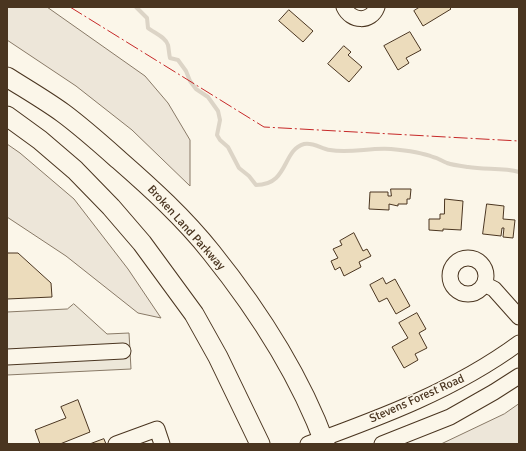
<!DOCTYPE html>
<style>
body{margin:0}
#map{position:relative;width:526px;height:451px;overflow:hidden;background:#fbf6e9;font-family:Signika,sans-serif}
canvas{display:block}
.frame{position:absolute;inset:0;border:8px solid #4a3520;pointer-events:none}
</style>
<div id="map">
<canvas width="526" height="451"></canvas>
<div class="frame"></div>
</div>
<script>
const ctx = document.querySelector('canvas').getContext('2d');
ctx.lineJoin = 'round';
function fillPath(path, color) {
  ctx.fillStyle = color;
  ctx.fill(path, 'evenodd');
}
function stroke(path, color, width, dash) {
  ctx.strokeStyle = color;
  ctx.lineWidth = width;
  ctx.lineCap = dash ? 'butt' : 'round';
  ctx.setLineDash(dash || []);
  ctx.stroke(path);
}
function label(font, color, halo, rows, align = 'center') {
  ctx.font = font + ' Signika,sans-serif';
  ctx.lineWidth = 3;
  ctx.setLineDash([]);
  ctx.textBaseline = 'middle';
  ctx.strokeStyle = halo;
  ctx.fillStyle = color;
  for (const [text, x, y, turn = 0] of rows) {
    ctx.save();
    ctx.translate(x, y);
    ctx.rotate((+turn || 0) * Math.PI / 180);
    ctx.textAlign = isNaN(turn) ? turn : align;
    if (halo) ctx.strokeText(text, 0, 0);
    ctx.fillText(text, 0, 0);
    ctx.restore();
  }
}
const green = new Path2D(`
 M 7,7 L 47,7 L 145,76 L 168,103 L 190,140 L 190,186 L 132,130 L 76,86 L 7,40 Z
 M 7,144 L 20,153 L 74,199 L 128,269 L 161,318 L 138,313 L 66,256 L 7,217 Z
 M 519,404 L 519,444 L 441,444 L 504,414 Z`);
fillPath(green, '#ede6d9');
stroke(green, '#887966', 1);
const parking = new Path2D(`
 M 74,304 L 107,334 L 129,333 L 131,369 L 7,375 L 7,312 L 67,309 Z`);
fillPath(parking, '#ede7d9');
stroke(parking, '#887966', 1);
stroke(new Path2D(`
 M 136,7 L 147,18 L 148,28 C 154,33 166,37 168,45 C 169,50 169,54 170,58 L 178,60 L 186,71 L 190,81 L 196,89 L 208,97 L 218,111 L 220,120 L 217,135 L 220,140 L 228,147 L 239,168 L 249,176 L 256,185 C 289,185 282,150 304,144 C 314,142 321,149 330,150 C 350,154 371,147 391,149 C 402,150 423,153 433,157 C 438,158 442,161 447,163 C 453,165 461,166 468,167 C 485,170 503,167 519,172`), '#dcd4c6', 4);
const building = new Path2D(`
 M 420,7 L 449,7 L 451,9 L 423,26 L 414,11 Z
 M 289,10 L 313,31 L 303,42 L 279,21 Z
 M 410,32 L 421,50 L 406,58 L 409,63 L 398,70 L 384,46 Z
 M 344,46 L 351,52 L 348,55 L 362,67 L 349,82 L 328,64 Z
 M 391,189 L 411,189 L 410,199 L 407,199 L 407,204 L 398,204 L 398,206 L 389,204 L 389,210 L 369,209 L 370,192 L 388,192 L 388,196 L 391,196 Z
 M 445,199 L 463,201 L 461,230 L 443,229 L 443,231 L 429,230 L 429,219 L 440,219 L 440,214 L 444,214 Z
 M 487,204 L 504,206 L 503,219 L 515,220 L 513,238 L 503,237 L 504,228 L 502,228 L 501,236 L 483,234 Z
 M 354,233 L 363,251 L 367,249 L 371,256 L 359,262 L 361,267 L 344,276 L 340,267 L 335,270 L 331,261 L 338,258 L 333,249 L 342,245 L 340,241 Z
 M 7,253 L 18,253 L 51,283 L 52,297 L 7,299 Z
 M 383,278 L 386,284 L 395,279 L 410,306 L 396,314 L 387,298 L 379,302 L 370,285 Z
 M 417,313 L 426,329 L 419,333 L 427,348 L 415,354 L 418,360 L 404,368 L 392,347 L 408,338 L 399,323 Z
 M 78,400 L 90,432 L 60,444 L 40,444 L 35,430 L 66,418 L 61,407 Z
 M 104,439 L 106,444 L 90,444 Z`);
fillPath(building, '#ecdcbc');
stroke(building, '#4a3520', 1);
const minor = new Path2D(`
 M 344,7 C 351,22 371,23 377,7
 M450 276a18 18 0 1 1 36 0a18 18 0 1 1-36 0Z
 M 484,284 L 494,289 L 519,317
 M 7,357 L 123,351
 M 116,444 L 157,429 L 162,444
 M 308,444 C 382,417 455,390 519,343
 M 382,444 L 450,417 L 494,392 L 519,376`);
const major = new Path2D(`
 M 7,77 C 26,89 45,100 63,113 C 82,127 101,144 119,160 C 151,188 184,218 211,252 C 256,308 300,376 325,444
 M 7,116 L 40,140 L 75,170 L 111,207 L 142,243 L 194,314 L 218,357 L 260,444`);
stroke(minor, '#4a3520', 17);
stroke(major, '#4a3520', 21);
stroke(minor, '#fbf6e9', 15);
stroke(major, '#fbf6e9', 19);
stroke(new Path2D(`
 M 70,7 L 264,127 L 519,141`), '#c62828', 1, [14, 3, 2, 3]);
label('12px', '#4a3520', '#fbf6e9', [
 ["Broken Land Parkway",186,228,48],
 ["Stevens Forest Road",417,399,-24]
]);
</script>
